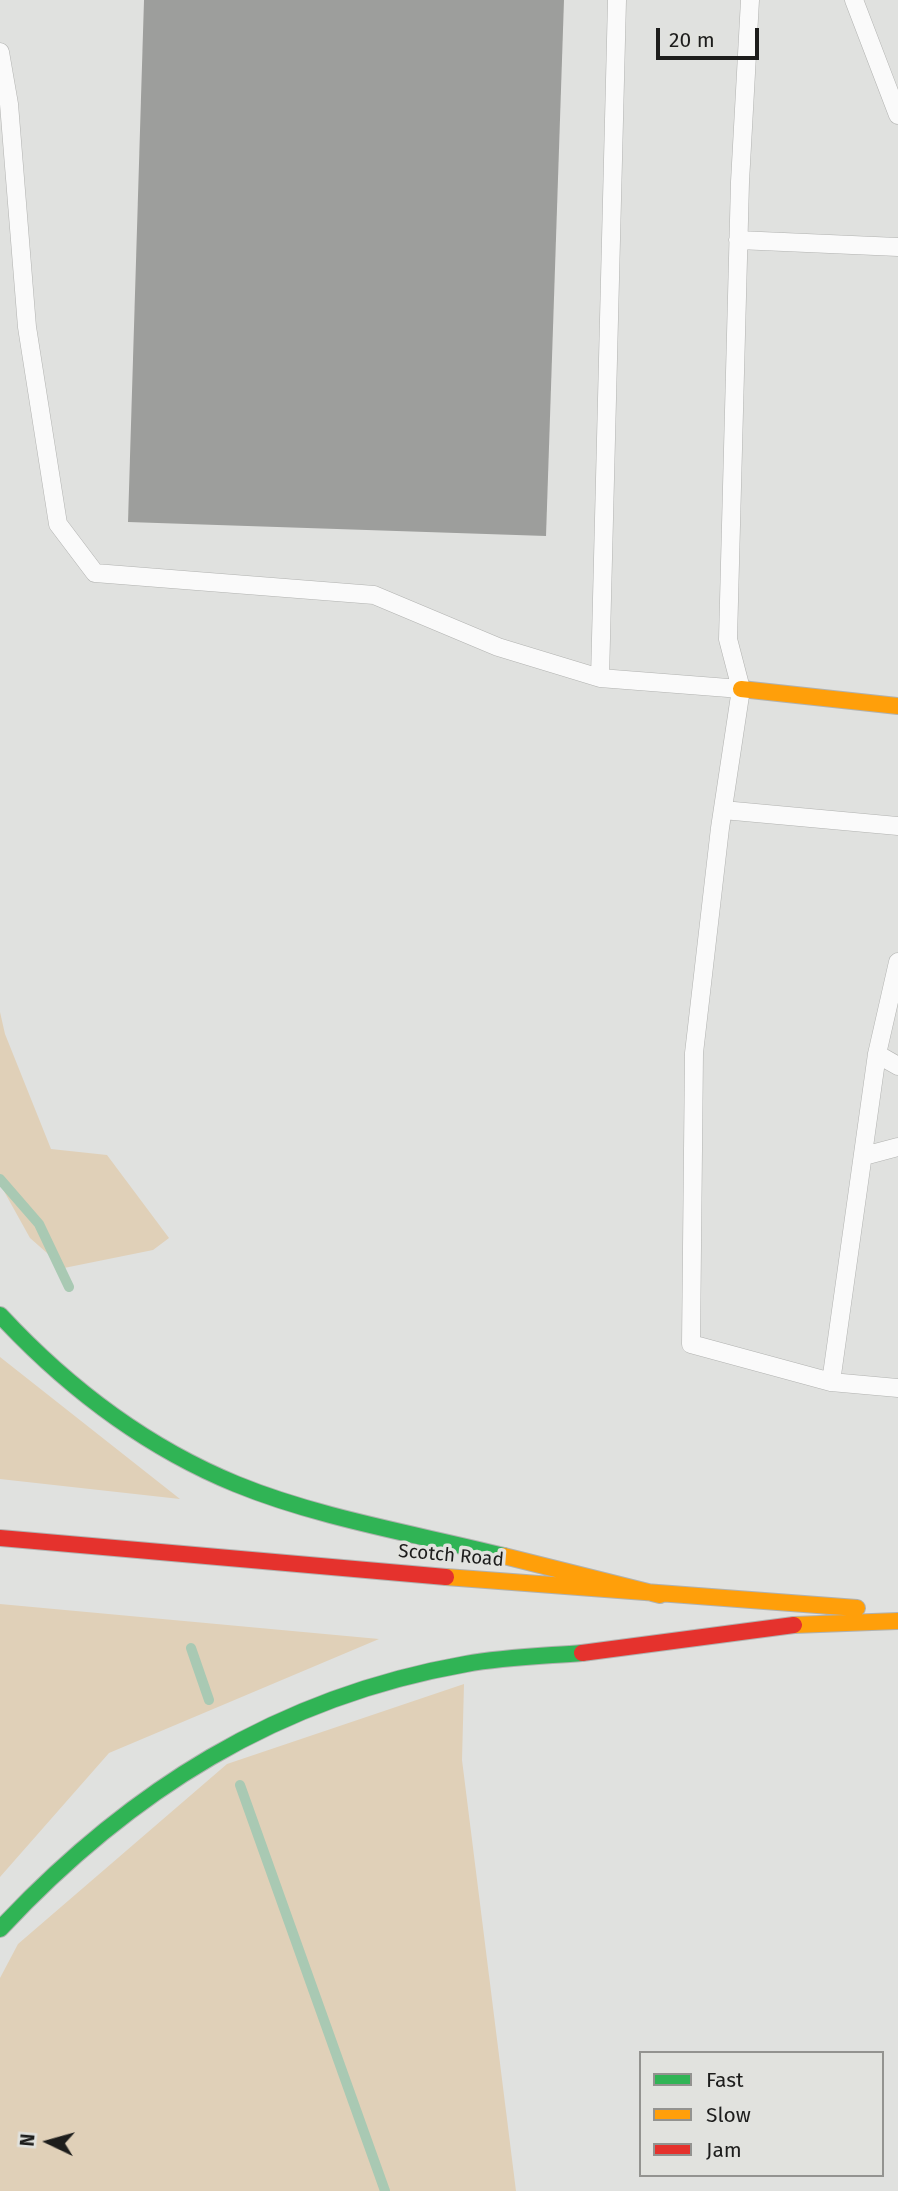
<!DOCTYPE html>
<style>
body{margin:0}
#map{position:relative;width:898px;height:2191px;overflow:hidden;background:#e0e1df;font-family:"Fira Sans",sans-serif}
canvas{display:block}
.legend{position:absolute;left:639px;top:2051px;width:245px;height:126px;box-sizing:border-box;background:#e1e2de;border:2px solid #939390;margin:0;padding:9px 12px;list-style:none;font-size:21px;color:#1d1d1c}
.legend li{display:flex;align-items:center;gap:14px;height:35px}
.legend b{width:35px;border:2px solid #939390}
.north{position:absolute;left:14px;top:2107px;width:70px;height:70px;-webkit-text-stroke:5px #e1e2de;paint-order:stroke;rotate:275deg;font-size:19px;font-weight:700;line-height:28px;text-align:center;color:#1d1d1c}
.north::after{content:'';display:block;margin:auto;width:24px;height:32px;background:#1d1d1c;clip-path:polygon(50% 0,100% 100%,50% 72%,0 100%)}
.scale{position:absolute;left:656px;top:28px;width:103px;height:32px;box-sizing:border-box;border:4px solid #1d1d1c;border-top:0;padding-left:9px;font-size:21px;line-height:24px;white-space:nowrap;color:#1d1d1c;-webkit-text-stroke:5px #e1e2de;paint-order:stroke}
</style>
<div id="map">
<canvas width="898" height="2191"></canvas>
<ul class="legend">
<li><b style="height:9px;background:#30b455"></b>Fast</li>
<li><b style="height:9px;background:#ff9f0a"></b>Slow</li>
<li><b style="height:9px;background:#e5322d"></b>Jam</li>
</ul>
<div class="north">N</div>
<div class="scale">20 m</div>
</div>
<script>
const ctx = document.querySelector('canvas').getContext('2d');
ctx.lineJoin = 'round';
function fillPath(path, color) {
  ctx.fillStyle = color;
  ctx.fill(path, 'evenodd');
}
function stroke(path, color, width, dash) {
  ctx.strokeStyle = color;
  ctx.lineWidth = width;
  ctx.lineCap = dash ? 'butt' : 'round';
  ctx.setLineDash(dash || []);
  ctx.stroke(path);
}
function label(font, color, halo, rows, align = 'center') {
  ctx.font = font + ' "Fira Sans",sans-serif';
  ctx.lineWidth = 7;
  ctx.setLineDash([]);
  ctx.textBaseline = 'middle';
  ctx.strokeStyle = halo;
  ctx.fillStyle = color;
  for (const [text, x, y, turn = 0] of rows) {
    ctx.save();
    ctx.translate(x, y);
    ctx.rotate((+turn || 0) * Math.PI / 180);
    ctx.textAlign = isNaN(turn) ? turn : align;
    if (halo) ctx.strokeText(text, 0, 0);
    ctx.fillText(text, 0, 0);
    ctx.restore();
  }
}
fillPath(new Path2D(`
 M 0,1012 L 5,1034 L 51,1149 L 107,1155 L 169,1238 L 153,1250 L 64,1268 L 30,1238 L 0,1184 Z
 M 0,1357 L 180,1499 L 0,1479 Z
 M 0,1604 L 379,1639 L 109,1753 L 0,1877 Z
 M 464,1684 L 462,1760 L 516,2191 L 0,2191 L 0,1978 L 18,1944 L 227,1764 Z`), '#e0d0b8');
stroke(new Path2D(`
 M 0,1179 L 39,1224 L 69,1287
 M 191,1648 L 209,1700
 M 240,1785 L 385,2191`), '#a9c9b3', 10);
fillPath(new Path2D(`
 M 144,0 L 564,0 L 546,536 L 128,522 Z`), '#9d9e9c');
const lane = new Path2D(`
 M 854,0 L 898,115
 M 0,52 L 9,104 L 27,327 L 58,524 L 95,573 L 374,595 L 498,647 L 600,678 L 741,689 L 728,639 L 740,182 L 750,0
 M 738,240 L 898,247
 M 600,678 L 617,0
 M 741,689 L 720,828 L 694,1053 L 691,1344 L 831,1382 L 898,1388
 M 723,810 L 898,826
 M 877,1054 L 898,1066
 M 864,1156 L 898,1147
 M 831,1382 L 877,1054 L 898,962`);
const fast = new Path2D(`
 M 0,1315 C 66,1386 146,1447 236,1484 C 319,1518 416,1534 504,1556
 M 0,1929 C 129,1791 278,1697 466,1664 C 504,1657 544,1656 582,1653`);
const slow = new Path2D(`
 M 741,689 L 898,706
 M 504,1556 L 660,1595
 M 446,1577 L 857,1608
 M 794,1625 L 898,1621`);
const jam = new Path2D(`
 M 0,1538 L 446,1577
 M 582,1653 L 794,1625`);
stroke(lane, '#b1b2b0', 19);
stroke(fast, '#b1b2b0', 18);
stroke(slow, '#b1b2b0', 18);
stroke(jam, '#b1b2b0', 18);
stroke(lane, '#fafafa', 18);
stroke(fast, '#30b455', 16);
stroke(slow, '#ff9f0a', 16);
stroke(jam, '#e5322d', 16);
label('19px', '#1d1d1c', '#e1e2de', [
 ["Scotch Road",451,1556,5]
]);
</script>
